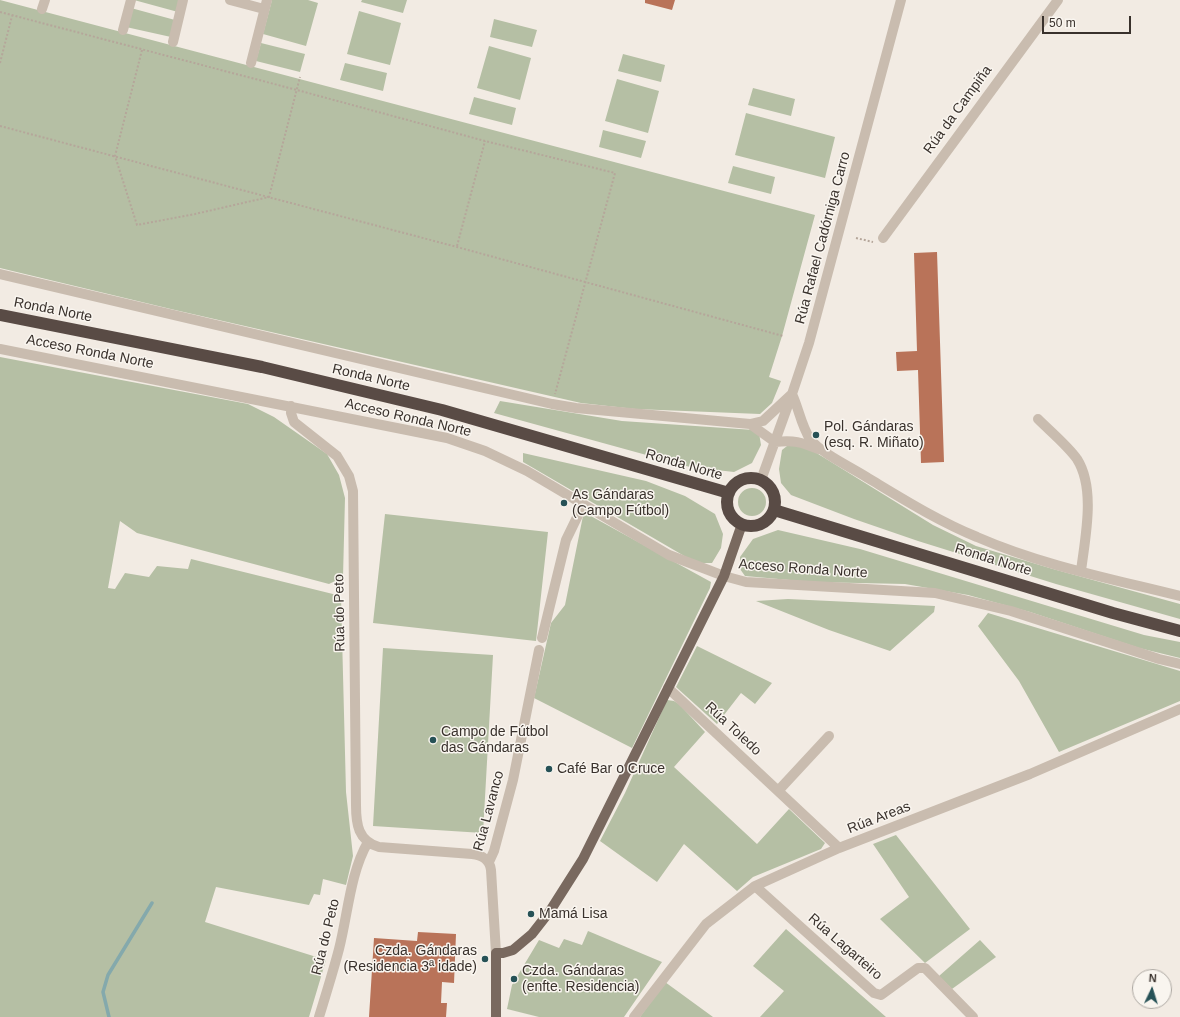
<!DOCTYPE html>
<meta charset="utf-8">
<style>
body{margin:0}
#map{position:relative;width:1180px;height:1017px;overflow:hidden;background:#f2ebe3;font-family:Helvetica,sans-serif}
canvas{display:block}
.north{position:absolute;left:1132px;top:969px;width:40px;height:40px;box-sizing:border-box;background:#f9f5ef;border:1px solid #aca7a1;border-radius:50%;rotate:4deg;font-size:11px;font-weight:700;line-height:16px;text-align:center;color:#39312c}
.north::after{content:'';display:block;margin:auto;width:14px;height:18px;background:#265156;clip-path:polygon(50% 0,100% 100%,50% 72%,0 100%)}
.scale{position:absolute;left:1042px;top:16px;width:89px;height:18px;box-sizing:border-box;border:2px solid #39312c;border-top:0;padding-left:5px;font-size:12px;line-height:14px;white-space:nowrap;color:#39312c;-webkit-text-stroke:3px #f9f5ef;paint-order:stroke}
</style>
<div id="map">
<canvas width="1180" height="1017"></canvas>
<div class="north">N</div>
<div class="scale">50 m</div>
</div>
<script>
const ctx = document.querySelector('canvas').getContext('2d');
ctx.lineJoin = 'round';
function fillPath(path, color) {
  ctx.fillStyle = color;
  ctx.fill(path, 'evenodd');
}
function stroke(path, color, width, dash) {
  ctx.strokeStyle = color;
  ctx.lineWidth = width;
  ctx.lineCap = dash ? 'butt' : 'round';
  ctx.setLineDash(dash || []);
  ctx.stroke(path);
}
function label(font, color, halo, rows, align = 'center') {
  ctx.font = font + ' Helvetica,sans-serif';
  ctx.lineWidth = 3;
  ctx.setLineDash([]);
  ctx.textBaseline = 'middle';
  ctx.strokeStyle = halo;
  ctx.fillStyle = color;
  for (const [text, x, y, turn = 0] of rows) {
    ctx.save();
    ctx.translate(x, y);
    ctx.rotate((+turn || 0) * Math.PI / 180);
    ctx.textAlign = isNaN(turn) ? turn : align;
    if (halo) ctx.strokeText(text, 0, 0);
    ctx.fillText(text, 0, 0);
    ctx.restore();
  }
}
fillPath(new Path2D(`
 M 0,0 L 815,215 L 782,336 L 769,377 L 781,381 L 772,403 L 760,414 L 635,409 L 581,403 L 175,310 L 0,268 Z
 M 134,0 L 181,0 L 178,12 Z
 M 272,0 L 308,0 L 318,3 L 306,46 L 263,34 Z
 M 362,0 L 407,0 L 403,13 L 361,2 Z
 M 131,8 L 175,20 L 171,37 L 126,27 Z
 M 359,11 L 401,23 L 390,65 L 347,54 Z
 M 494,19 L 537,30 L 532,47 L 490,37 Z
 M 261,43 L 305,54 L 300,72 L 256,61 Z
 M 489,46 L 531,58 L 520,100 L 477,88 Z
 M 623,54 L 665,65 L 661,82 L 618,71 Z
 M 345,63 L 387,73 L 383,91 L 340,80 Z
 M 617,79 L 659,91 L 648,133 L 605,121 Z
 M 753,88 L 795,99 L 791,116 L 748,105 Z
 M 474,97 L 516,108 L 512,125 L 469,114 Z
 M 746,113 L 835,137 L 825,178 L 735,155 Z
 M 603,130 L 646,141 L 641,158 L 599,147 Z
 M 733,166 L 775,177 L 771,194 L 728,183 Z
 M 0,357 L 248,404 L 274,417 L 327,454 L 339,475 L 345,498 L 343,577 L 329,584 L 137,533 L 120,521 L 108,588 L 115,589 L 125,573 L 149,577 L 157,566 L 188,569 L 191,559 L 341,596 L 346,792 L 353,856 L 346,885 L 323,879 L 320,895 L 314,894 L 309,905 L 216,887 L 205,922 L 326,960 L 309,1017 L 0,1017 Z
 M 500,401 L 622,421 L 754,430 L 759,433 L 761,445 L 752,463 L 734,472 L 690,467 L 494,413 Z
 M 802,444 L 933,525 L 976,546 L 1053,569 L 1180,604 L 1180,619 L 1056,584 L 918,541 L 854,519 L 791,495 L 781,483 L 779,469 L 782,450 L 787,446 Z
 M 523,453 L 646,481 L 685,496 L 715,514 L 723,534 L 721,548 L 712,563 L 702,563 L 686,557 L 523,462 Z
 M738 502a14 14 0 1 1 28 0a14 14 0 1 1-28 0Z
 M 385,514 L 548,532 L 536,641 L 373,623 Z
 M 589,515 L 711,582 L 710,588 L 632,748 L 534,698 L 551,623 L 565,605 L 583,516 Z
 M 778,530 L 860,549 L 1144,635 L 1180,642 L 1180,658 L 1139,648 L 1030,612 L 968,595 L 905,584 L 812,582 L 745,576 L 740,569 L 740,557 L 753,539 Z
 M 788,599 L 935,606 L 934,612 L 890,651 L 829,630 L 756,601 Z
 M 988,613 L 1180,671 L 1180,701 L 1059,752 L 1019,681 L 978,626 Z
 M 697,646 L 772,683 L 755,704 L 741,693 L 717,724 L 676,687 Z
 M 383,648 L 493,655 L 483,833 L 373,826 Z
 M 667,700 L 674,701 L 679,704 L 705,732 L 674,767 L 757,844 L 789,809 L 825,843 L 821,849 L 753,877 L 737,891 L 684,844 L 657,882 L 600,841 L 625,793 Z
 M 896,835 L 970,929 L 925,963 L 880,919 L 909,897 L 873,844 Z
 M 786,929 L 886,1017 L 760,1017 L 784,991 L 753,966 Z
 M 588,931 L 662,962 L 624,1017 L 539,1017 L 507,1009 L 512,985 L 539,940 L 559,948 L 564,939 L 582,945 Z
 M 980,940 L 996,957 L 952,989 L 939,976 Z
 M 665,982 L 713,1017 L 640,1017 Z`), '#b5bfa4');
stroke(new Path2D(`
 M 109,1017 L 103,992 L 108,975 L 152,903`), '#84a9ac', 3.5);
fillPath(new Path2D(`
 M 645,0 L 675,0 L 672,10 L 645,3 Z
 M 937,252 L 944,462 L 921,463 L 918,370 L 897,371 L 896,352 L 917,351 L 914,253 Z
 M 418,932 L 456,934 L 454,983 L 442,982 L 441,1003 L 447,1003 L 446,1017 L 369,1017 L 374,938 L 417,941 Z`), '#b97359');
stroke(new Path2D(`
 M 0,12 L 297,90 L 485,141 L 615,173 L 555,394
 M 142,50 L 115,156 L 137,225 L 195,214 L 269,197 L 300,77
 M 0,63 L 12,16
 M 0,126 L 457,247 L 783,336
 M 856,238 L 873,242
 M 457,246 L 485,141`), '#b5a69a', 2, [2, 2]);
stroke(new Path2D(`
 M 230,0 L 264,9
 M 42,9 L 45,0
 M 123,30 L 131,0
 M 173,42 L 183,0
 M 251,63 L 267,0
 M 883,238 L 1058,0
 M 0,274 L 552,404 L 576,408 L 750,424 L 763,421 L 792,394
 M 0,349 L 447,438 L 485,451 L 527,471 L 669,555 L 724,576 L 746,582 L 935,593 L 1011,611 L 1159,659 L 1180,664
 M 792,394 C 799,409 801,425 810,439 C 822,454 851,467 868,478 C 903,499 938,521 977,537 C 1041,565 1112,579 1180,596
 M 291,406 L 291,413 L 294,422 L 337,456 L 349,476 L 353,491 L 356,805 C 356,824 358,841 379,847 L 472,854 C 482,855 490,860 491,870 L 496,953
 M 1038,419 C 1050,431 1068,446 1077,459 C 1096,489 1085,538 1081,571
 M 750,424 L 775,442 C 794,440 801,442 818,449
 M 761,480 L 792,394 L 809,343 L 901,0
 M 542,638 L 566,540 L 583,505
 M 668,688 L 839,848
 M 778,791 L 829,736
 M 489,862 L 494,851 L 513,780 L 539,650
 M 755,886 L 874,993 L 881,995 L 918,968 L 925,968 L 973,1017
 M 319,1017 C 326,994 333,972 339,949 C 348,914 350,873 368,842
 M 634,1017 L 706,924 L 755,886 L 839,848 L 1030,774 L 1180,709`), '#c9bcaf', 10);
stroke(new Path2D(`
 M 496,1017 L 496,953 L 503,953 L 513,950 L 532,934 L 550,911 L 583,859 L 724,576 L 742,524`), '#79695f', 10);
stroke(new Path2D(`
 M 0,315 L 262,367 L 442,410 L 729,493
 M727 502a24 24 0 1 1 48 0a24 24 0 1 1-48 0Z
 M 774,510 L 1113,613 L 1180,631`), '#594b45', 12);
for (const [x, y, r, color] of [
 [816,435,4,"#265156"],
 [564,503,4,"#265156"],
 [433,740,4,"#265156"],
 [549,769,4,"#265156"],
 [531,914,4,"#265156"],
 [485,959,4,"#265156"],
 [514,979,4,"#265156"]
]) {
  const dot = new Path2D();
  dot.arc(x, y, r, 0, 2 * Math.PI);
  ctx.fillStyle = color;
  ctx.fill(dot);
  stroke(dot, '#f9f5ef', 1.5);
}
label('14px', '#39312c', '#f9f5ef', [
 ["Rúa da Campiña",958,110,-54],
 ["Rúa Rafael Cadórniga Carro",823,238,-75],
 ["Ronda Norte",53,310,11],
 ["Acceso Ronda Norte",90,352,11],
 ["Ronda Norte",371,378,13],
 ["Acceso Ronda Norte",408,418,13],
 ["Ronda Norte",684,465,16],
 ["Ronda Norte",993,560,17],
 ["Acceso Ronda Norte",803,569,4],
 ["Rúa do Peto",340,613,-91],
 ["Rúa Toledo",733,729,43],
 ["Rúa Lavanco",489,811,-75],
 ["Rúa Areas",879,818,-21],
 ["Rúa do Peto",326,937,-76],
 ["Rúa Lagarteiro",845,947,41]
]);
label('14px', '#39312c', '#f9f5ef', [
 ["Pol. Gándaras",824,427],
 ["(esq. R. Miñato)",824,443],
 ["As Gándaras",572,495],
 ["(Campo Fútbol)",572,511],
 ["Campo de Fútbol",441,732],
 ["das Gándaras",441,748],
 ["Café Bar o Cruce",557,769],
 ["Mamá Lisa",539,914],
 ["Czda. Gándaras",477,951,"right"],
 ["(Residencia 3ª idade)",477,967,"right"],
 ["Czda. Gándaras",522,971],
 ["(enfte. Residencia)",522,987]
], 'left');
</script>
